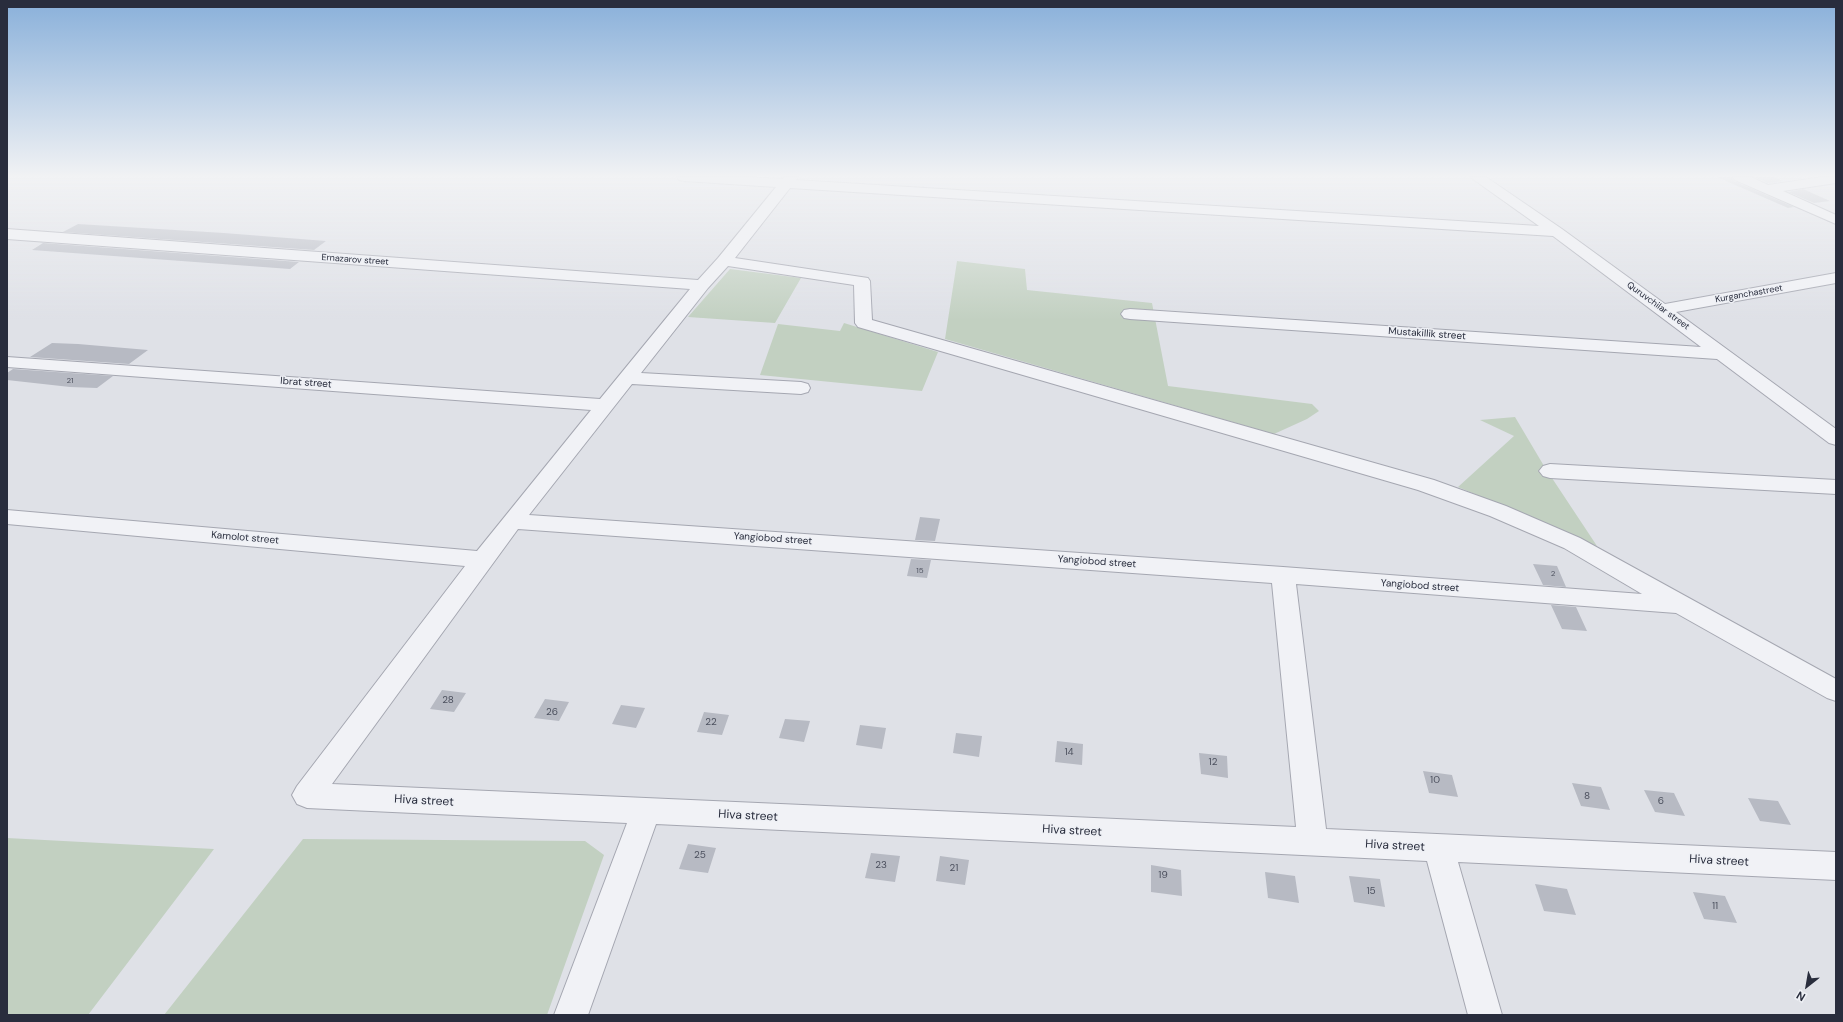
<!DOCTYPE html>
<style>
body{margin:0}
#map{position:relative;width:1843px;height:1022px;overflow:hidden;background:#dfe1e7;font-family:"DM Sans",sans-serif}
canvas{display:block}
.frame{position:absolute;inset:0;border:8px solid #292d3d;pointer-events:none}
.north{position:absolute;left:1787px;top:966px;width:40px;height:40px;-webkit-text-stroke:3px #eef0f5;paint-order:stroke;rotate:211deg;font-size:11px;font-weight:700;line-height:16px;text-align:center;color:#292d3d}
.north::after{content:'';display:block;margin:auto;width:14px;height:18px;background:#292d3d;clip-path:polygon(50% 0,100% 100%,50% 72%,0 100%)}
</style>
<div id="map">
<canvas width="1843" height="1022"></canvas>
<div class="frame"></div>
<div class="north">N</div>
</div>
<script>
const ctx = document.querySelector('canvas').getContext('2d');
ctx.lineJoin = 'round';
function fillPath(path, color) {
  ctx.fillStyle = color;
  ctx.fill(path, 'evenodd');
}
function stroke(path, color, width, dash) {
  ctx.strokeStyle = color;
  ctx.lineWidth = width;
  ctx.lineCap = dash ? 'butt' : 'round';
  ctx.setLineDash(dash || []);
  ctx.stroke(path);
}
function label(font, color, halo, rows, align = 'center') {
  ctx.font = font + ' "DM Sans",sans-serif';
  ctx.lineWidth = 3;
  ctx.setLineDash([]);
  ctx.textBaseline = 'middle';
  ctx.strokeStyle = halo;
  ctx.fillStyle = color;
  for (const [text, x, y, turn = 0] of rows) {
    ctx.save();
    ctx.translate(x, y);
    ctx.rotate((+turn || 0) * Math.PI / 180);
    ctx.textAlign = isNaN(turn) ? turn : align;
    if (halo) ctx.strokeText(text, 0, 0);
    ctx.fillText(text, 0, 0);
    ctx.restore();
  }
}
fillPath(new Path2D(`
 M 957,261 L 1025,269 L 1027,290 L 1152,303 L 1168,386 L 1312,404 L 1319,411 L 1307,419 L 1274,434 L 945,339 Z
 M 730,269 L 801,278 L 775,323 L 688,317 Z
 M 844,323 L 938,352 L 922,391 L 760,375 L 778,324 L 840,331 Z
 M 1515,417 L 1544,466 L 1597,546 L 1458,487 L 1514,436 L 1480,420 Z
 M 7,838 L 214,849 L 88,1015 L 7,1015 Z
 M 303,839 L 585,841 L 604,855 L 547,1015 L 164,1015 Z`), '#c2d0c1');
fillPath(new Path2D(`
 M 1717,177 L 1732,177 L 1734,181 L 1794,207 L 1788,208 Z
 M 1754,177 L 1773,177 L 1784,181 L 1768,183 Z
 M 1803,189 L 1830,201 L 1814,203 L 1788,192 Z
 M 78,224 L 224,233 L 326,241 L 314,250 L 63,232 Z
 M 43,243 L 299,262 L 290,269 L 32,250 Z
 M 52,343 L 78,344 L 148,350 L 129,364 L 30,357 Z
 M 13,369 L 113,376 L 97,388 L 70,387 L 7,380 L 7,373 Z
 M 920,517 L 940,519 L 935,541 L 915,540 Z
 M 911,559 L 931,560 L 927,578 L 907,576 Z
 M 1533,564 L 1557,566 L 1566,587 L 1543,585 Z
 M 1551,605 L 1576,607 L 1587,631 L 1562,629 Z
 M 442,690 L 466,693 L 454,712 L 430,709 Z
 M 545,699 L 569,702 L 559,721 L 534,718 Z
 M 621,705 L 645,708 L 636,728 L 612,724 Z
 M 704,712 L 729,715 L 722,735 L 697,732 Z
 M 785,719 L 810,721 L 804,742 L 779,738 Z
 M 860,725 L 886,728 L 882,749 L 856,745 Z
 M 956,733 L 982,736 L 979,757 L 953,753 Z
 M 1057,741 L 1083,744 L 1082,765 L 1055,762 Z
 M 1199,753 L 1227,756 L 1228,778 L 1201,774 Z
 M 1423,771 L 1452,775 L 1458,797 L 1429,793 Z
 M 1572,783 L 1601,787 L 1610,810 L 1581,806 Z
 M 1644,790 L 1674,793 L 1685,816 L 1655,812 Z
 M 1748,798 L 1778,801 L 1791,825 L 1760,821 Z
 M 688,844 L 716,848 L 708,873 L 679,869 Z
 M 871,853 L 900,856 L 895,882 L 865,878 Z
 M 940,856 L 969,860 L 965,885 L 936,881 Z
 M 1151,865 L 1181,870 L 1182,896 L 1151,892 Z
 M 1265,872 L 1295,876 L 1299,903 L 1268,898 Z
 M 1349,876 L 1380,879 L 1385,907 L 1354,902 Z
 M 1535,884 L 1567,889 L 1576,915 L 1544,911 Z
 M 1693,892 L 1725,896 L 1737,923 L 1704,919 Z`), '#b7bac3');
const minor = new Path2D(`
 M 677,177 L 747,177 L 783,179 L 784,177 L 798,177 L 796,180 L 1539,226 L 1470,177 L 1486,177 L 1562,229 L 1665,304 L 1836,273 L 1836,283 L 1676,312 L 1836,429 L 1836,445 L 1829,443 L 1717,359 L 1130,319 L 1124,318 L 1121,314 L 1124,310 L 1130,309 L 1701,347 L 1553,236 L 790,188 L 735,258 L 868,278 L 870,281 L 872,320 L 1434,480 L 1506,506 L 1580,538 L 1836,679 L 1836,701 L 1827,698 L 1676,613 L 1296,584 L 1326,829 L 1836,852 L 1836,880 L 1458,862 L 1502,1015 L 1468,1015 L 1427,861 L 656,824 L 588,1015 L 554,1015 L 627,823 L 307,808 L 297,804 L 292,795 L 297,786 L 465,566 L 7,524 L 7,510 L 477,551 L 591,410 L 7,367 L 7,357 L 600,399 L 690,289 L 7,239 L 7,229 L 698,280 L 718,258 L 776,187 L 684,181 L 679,180 ZM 728,266 L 854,285 L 855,323 L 858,327 L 1418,490 L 1490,516 L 1564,548 L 1642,594 L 1283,567 L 529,515 L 632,384 L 801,394 L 808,392 L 810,388 L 808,384 L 801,382 L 641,373 L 708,288 ZM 518,529 L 1272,583 L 1296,827 L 332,784 Z
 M 1733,177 L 1751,177 L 1768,185 L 1822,177 L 1836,177 L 1836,183 L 1783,191 L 1836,215 L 1836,224 L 1735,180 Z
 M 1550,464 L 1836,480 L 1836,494 L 1550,478 L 1543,476 L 1539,471 L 1543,466 Z`);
stroke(minor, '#a5a7b1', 2);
fillPath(minor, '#f1f2f6');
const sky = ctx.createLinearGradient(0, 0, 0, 320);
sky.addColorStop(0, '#89b0da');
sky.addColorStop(0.55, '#f1f2f4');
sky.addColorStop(1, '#f1f2f400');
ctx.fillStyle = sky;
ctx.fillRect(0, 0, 1843, 320);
label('8px', '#4c505e', null, [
 ["21",70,381],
 ["15",920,571],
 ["2",1553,574]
]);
label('9px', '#292d3d', '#eef0f5', [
 ["Ernazarov street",355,260,4],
 ["Kurganchastreet",1749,294,-10],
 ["Quruvchilar street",1658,306,36]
]);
label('10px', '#292d3d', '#eef0f5', [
 ["Mustakillik street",1427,334,4],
 ["Ibrat street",306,383,4],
 ["Kamolot street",245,538,5],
 ["Yangiobod street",773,539,4],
 ["Yangiobod street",1097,562,4],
 ["Yangiobod street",1420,586,4]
]);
label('10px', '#4c505e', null, [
 ["28",448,700],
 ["26",552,712],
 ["22",711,722],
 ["14",1069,752],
 ["12",1213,762],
 ["10",1435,780],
 ["8",1587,796],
 ["6",1661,801],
 ["25",700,855],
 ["23",881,865],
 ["21",954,868],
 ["19",1163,875],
 ["15",1371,891],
 ["11",1715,906]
]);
label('12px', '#292d3d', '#eef0f5', [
 ["Hiva street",424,801,3],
 ["Hiva street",748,816,3],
 ["Hiva street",1072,831,3],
 ["Hiva street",1395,846,3],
 ["Hiva street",1719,861,3]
]);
</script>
